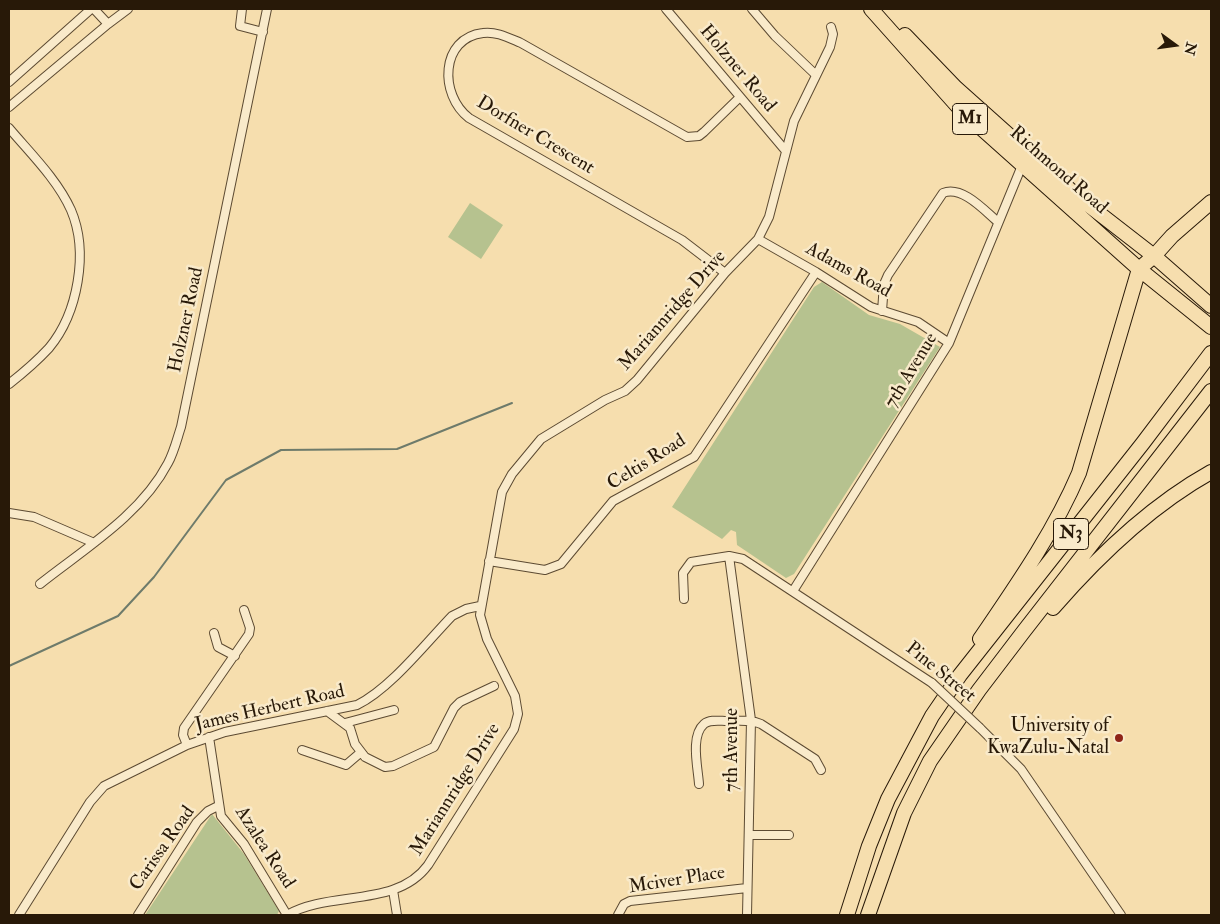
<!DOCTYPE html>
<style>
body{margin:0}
#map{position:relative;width:1220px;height:924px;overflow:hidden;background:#f6deae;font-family:"IM FELL Double Pica",serif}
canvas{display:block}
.frame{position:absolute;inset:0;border:10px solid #281908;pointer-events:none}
.north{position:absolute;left:1150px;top:20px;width:50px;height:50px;-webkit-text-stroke:4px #f9eaca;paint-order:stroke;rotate:104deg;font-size:14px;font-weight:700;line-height:20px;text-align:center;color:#281908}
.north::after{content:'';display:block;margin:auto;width:18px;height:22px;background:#281908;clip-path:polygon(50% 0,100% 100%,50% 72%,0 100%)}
</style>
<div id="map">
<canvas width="1220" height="924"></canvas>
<div class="frame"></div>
<div class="north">N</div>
</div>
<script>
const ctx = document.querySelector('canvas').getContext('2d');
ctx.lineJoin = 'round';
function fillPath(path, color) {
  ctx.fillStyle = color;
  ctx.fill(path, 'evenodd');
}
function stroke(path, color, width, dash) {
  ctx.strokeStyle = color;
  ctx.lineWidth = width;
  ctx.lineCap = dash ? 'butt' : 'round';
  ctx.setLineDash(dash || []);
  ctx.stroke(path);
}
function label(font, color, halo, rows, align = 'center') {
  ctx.font = font + ' "IM FELL Double Pica",serif';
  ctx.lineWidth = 5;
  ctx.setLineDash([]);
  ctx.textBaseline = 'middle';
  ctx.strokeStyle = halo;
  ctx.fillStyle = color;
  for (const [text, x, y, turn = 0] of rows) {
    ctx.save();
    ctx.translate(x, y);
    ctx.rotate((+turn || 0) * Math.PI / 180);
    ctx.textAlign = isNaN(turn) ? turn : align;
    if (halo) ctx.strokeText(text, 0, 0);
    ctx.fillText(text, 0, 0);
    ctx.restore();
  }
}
fillPath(new Path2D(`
 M 470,203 L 503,225 L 481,259 L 448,237 Z
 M 822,282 L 869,315 L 900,324 L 940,347 L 794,574 L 786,578 L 737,545 L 736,532 L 731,530 L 722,539 L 672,507 L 814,287 Z
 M 212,814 L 244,854 L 279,911 L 277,915 L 145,915 Z`), '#b6c28f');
stroke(new Path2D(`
 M 9,666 L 118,616 L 154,577 L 226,480 L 281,450 L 397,449 L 512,403`), '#6e7b6b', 2);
const street = new Path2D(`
 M 242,9 L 240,26 L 263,32
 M 666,9 L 785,150
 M 752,9 L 775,36 L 816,75
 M 108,24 L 128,9
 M 9,82 L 91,9
 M 9,107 L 108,24 L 94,9
 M 9,128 C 30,153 57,179 71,210 C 89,252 78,313 49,348 C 37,361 23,373 9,384
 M 758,239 L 816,272 L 871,307 L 918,322 L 949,343
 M 725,273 L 682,240 L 469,118 C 439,95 440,38 483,33 C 496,31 509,38 521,43 L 687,137 L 699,136 L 704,132 L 740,97
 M 882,311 L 884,284 L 888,275 L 943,193 C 962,185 985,211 998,222
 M 9,513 L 34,517 L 92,542
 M 729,556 L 751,720 L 747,915
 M 489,561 L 545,570 L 561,564 L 613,501 L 694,457 L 816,272
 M 40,584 C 84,549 141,515 168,463 C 174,452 177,439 181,427 L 267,9
 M 793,591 L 949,343 L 1023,163
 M 684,599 L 683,573 L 691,562 L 729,556 L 743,559 L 932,683
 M 214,633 L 218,647 L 235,656
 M 327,711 L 350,728 L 355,744 L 365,757 L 385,767 L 393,766 L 434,747 L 454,708 L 460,702 L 494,686
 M 345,723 L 394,710
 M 980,728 L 1021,769 L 1121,915
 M 209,737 L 221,816 L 244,844 L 287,915
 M 187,745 L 183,735 L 184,728 L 249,634 L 250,628 L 244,610
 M 302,750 L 346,765 L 360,753
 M 699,784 C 698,768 690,736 704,724 C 710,719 720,721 727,721 C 739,721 750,719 761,724 L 815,759 L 821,770
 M 749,835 L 789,835
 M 393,890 L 397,915
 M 19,915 L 90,802 L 104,786 L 187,745 L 225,732 L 357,705 C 390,689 426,643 452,616 L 466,609 L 480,606
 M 138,915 L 197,822 L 208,811 L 218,806
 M 287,915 C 330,890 397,908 428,865 L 514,729 L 518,714 L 515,696 L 487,639 L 480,615 L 502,492 L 512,474 L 541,439 L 605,400 L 625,391 L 637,380 L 725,273 L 758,239 L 769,217 L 794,121 L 830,47 L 833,34 L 831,27
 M 618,915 L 624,904 L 630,901 L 747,888`);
const highway = new Path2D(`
 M 871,9 L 961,110 L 1139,269 L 1211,327
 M 905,35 L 956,88 L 1078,197 L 1154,256 L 1211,306
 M 1053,608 C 1099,555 1150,506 1211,472
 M 980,639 C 1016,586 1054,532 1079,473 L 1139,269 L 1154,256 L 1172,236 L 1211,202
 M 847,915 L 869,846 L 888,799 L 932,716 L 960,675 L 1143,443 L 1211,353
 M 868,915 L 904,813 L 930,761 L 979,690 L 1024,631 L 1211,391`);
stroke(street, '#5c4a32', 10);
stroke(highway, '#281908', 16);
stroke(street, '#f9eaca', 8);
stroke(highway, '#f6deae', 14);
const streetBridge = new Path2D(`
 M 932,683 L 980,728`);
stroke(streetBridge, '#5c4a32', 10, []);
stroke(streetBridge, '#f9eaca', 8);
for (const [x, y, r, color] of [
 [1119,738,5,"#8f2418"]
]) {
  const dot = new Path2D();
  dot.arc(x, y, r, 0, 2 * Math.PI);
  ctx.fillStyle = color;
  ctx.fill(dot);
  stroke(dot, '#f9eaca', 2);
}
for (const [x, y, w] of [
 [970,119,35],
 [1071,534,35]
]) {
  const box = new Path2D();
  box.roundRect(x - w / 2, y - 15.5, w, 31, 4);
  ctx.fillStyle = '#f9eaca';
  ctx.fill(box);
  stroke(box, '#281908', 1);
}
label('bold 18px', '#281908', null, [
 ["M1",970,119],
 ["N3",1071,534]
]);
label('19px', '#281908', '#f9eaca', [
 ["Holzner Road",737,69,50],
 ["Dorfner Crescent",535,136,31],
 ["Richmond Road",1058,171,41],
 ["Adams Road",848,271,29],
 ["Mariannridge Drive",673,311,-49],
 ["Holzner Road",187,320,-78],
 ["7th Avenue",912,371,-59],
 ["Celtis Road",647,463,-32],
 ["Pine Street",940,673,39],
 ["James Herbert Road",270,709,-13],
 ["7th Avenue",733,750,-90],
 ["Mariannridge Drive",456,790,-58],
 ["Azalea Road",264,848,57],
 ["Carissa Road",163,849,-55],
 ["Mciver Place",677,881,-9]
]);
label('19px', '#281908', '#f9eaca', [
 ["University of",1109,727],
 ["KwaZulu-Natal",1109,749]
], 'right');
</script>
